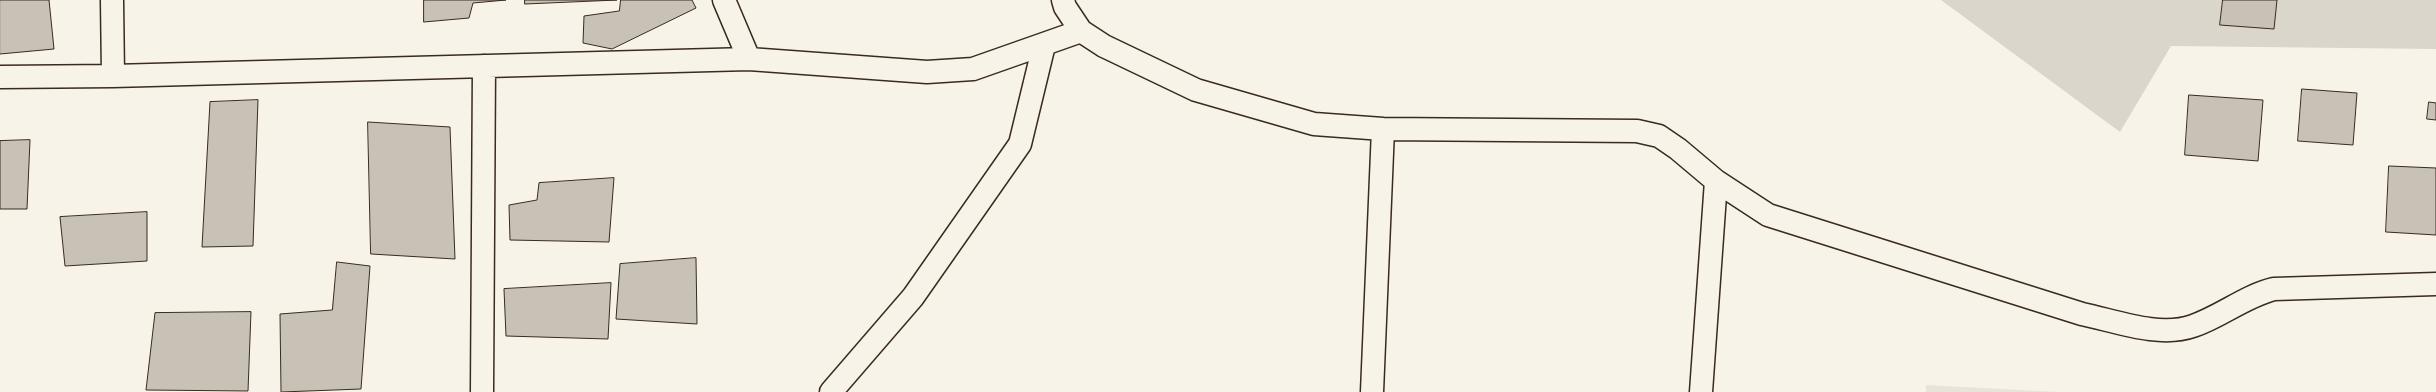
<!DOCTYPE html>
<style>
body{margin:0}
canvas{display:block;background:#f7f3e8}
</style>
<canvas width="2436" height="392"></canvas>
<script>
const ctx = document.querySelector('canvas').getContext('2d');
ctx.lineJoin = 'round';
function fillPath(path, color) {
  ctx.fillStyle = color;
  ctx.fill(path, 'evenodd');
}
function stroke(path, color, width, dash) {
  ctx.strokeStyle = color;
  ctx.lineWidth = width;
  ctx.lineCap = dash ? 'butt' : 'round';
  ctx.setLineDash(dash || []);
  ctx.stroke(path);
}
fillPath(new Path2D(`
 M 1926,385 L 2058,392 L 1926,392 Z`), '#e9e4d9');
fillPath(new Path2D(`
 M 1941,0 L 2436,0 L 2436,49 L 2171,46 L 2120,132 Z`), '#dbd6cb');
const building = new Path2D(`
 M 0,0 L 49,0 L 54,49 L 0,54 Z
 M 424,0 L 506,0 L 473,3 L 469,18 L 424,22 Z
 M 525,0 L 617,0 L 525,4 Z
 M 621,0 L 692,0 L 696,8 L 612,49 L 583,43 L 584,16 L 619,11 Z
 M 2223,0 L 2277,0 L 2274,29 L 2220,25 Z
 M 2302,89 L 2357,93 L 2353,145 L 2298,141 Z
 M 2189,95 L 2263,100 L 2258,161 L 2185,155 Z
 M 258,100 L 253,246 L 202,247 L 210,102 Z
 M 2429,102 L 2436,103 L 2436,120 L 2427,119 Z
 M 368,122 L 450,127 L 455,259 L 371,254 Z
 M 30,140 L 27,209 L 0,209 L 0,141 Z
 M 2389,166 L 2436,168 L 2436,235 L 2386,232 Z
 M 614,178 L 609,242 L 510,240 L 509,205 L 537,200 L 539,183 Z
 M 147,212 L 147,261 L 65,266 L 60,217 Z
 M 696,258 L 697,324 L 616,319 L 620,264 Z
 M 337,262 L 370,266 L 361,389 L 281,392 L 280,314 L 332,310 Z
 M 611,283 L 608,339 L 506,336 L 504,289 Z
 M 251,312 L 248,391 L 146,390 L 155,313 Z`);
fillPath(building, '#c8c1b6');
stroke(building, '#3b2a1e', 1);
const street = new Path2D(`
 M 112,0 L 113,76
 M 724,0 L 749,59
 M 1063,0 L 1065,7 L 1081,31
 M 0,77 L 113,76 L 749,59 L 927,72 L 973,69 L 1081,31 L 1104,46 L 1196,90 L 1314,124 L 1383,129 L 1637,131 L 1659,136 L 1678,149 L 1716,181 L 1768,215 L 2082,314 C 2116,321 2159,338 2193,326 C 2222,316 2245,296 2274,289 L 2436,284
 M 482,392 L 484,66
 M 831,392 L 913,297 L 1020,144 L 1044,45
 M 1372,392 L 1383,129
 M 1701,392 L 1716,181`);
stroke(street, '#3b2a1e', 25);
stroke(street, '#f7f3e8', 22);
</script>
